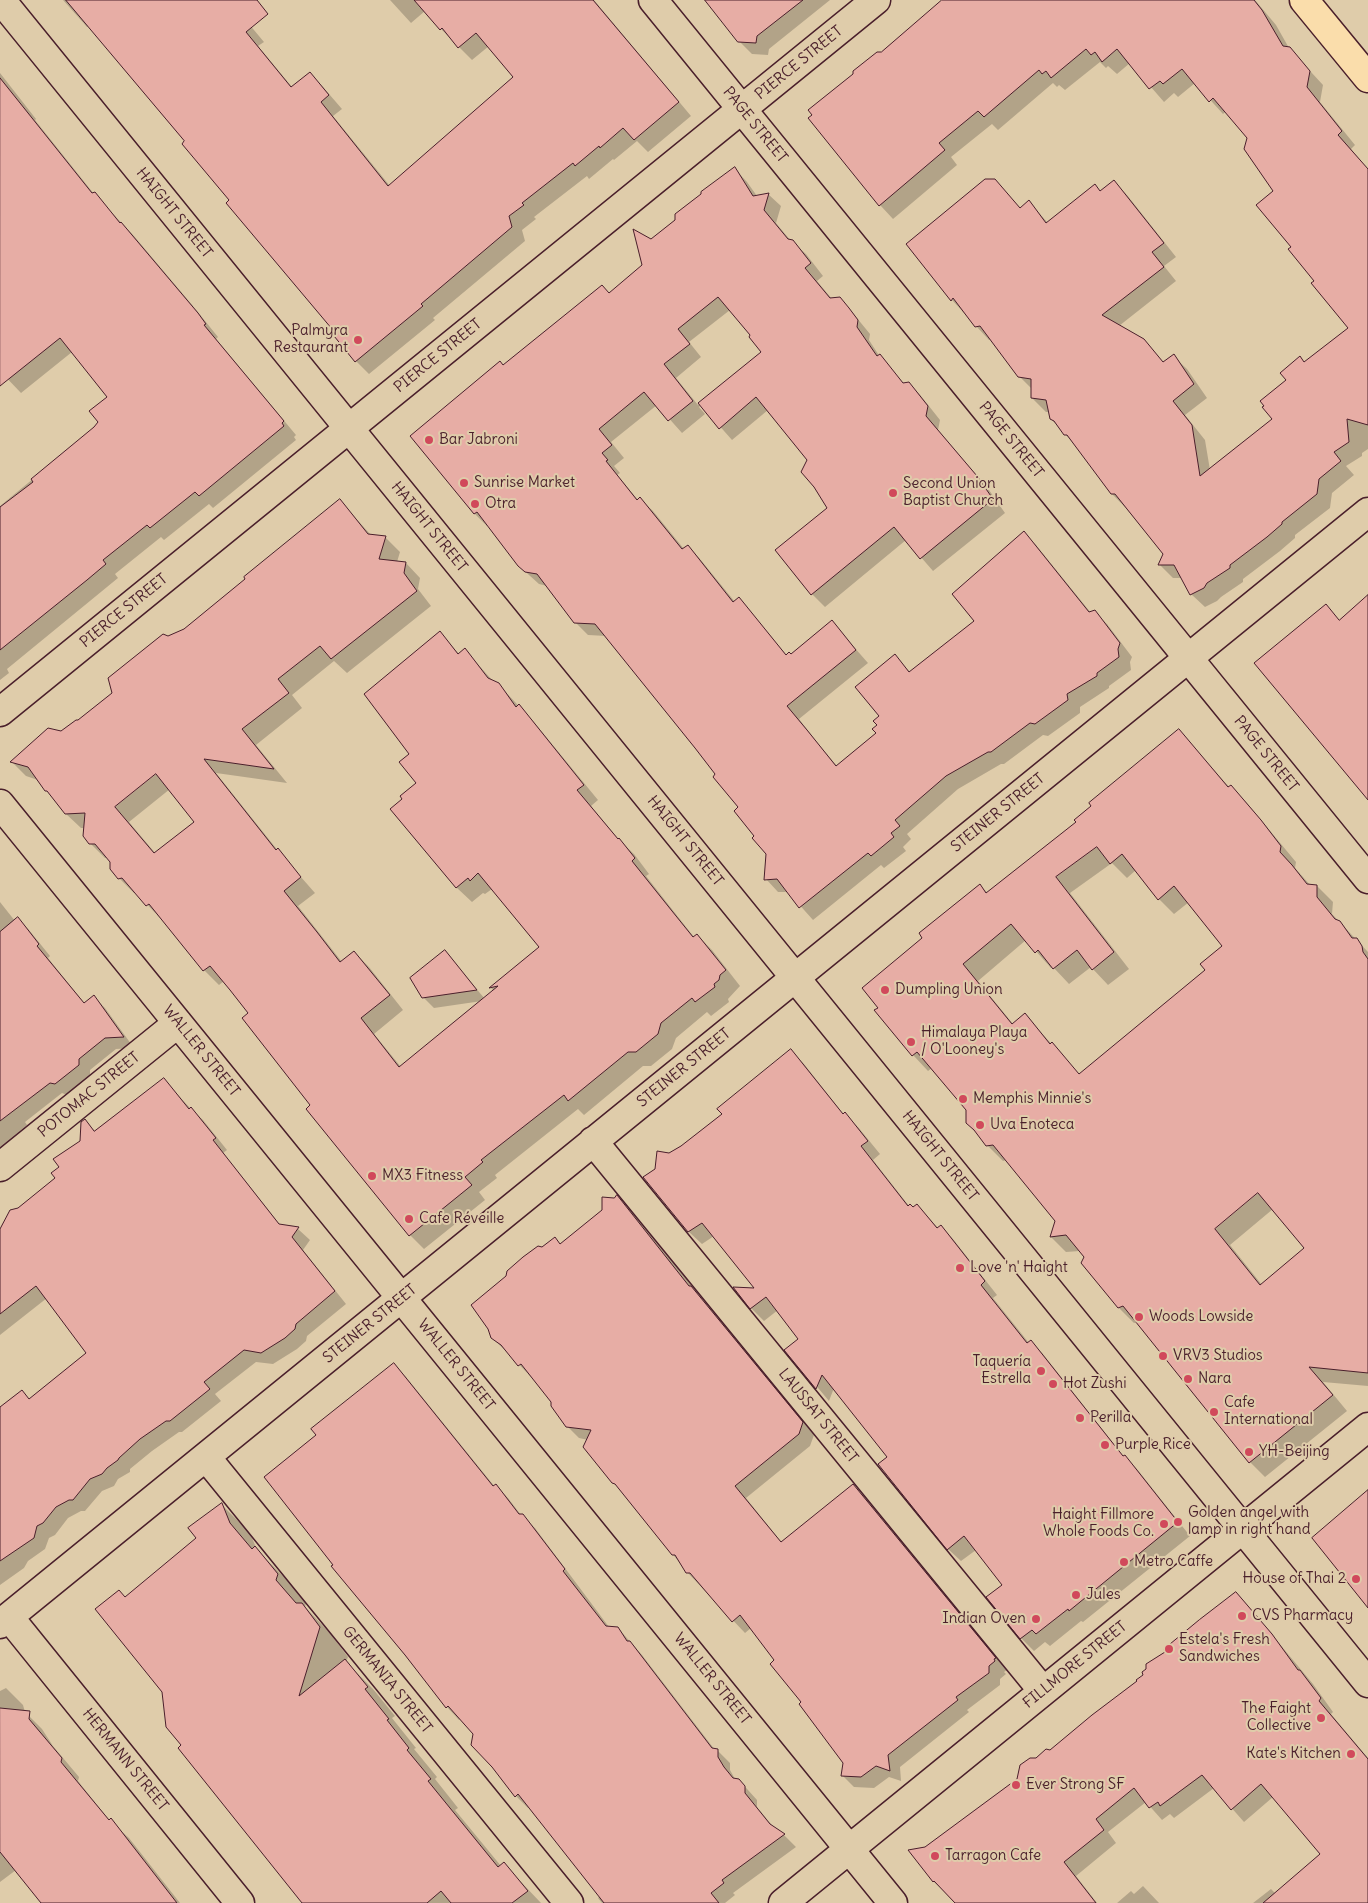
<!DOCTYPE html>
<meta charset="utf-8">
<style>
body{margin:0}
canvas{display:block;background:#dfccaa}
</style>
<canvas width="1368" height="1903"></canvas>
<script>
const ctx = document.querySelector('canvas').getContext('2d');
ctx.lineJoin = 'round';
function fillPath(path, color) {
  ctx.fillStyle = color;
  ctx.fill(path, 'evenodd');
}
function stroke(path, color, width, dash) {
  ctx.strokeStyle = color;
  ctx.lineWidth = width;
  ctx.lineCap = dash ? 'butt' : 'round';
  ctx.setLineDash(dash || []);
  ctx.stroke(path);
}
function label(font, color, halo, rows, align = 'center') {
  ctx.font = font + ' Delius,sans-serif';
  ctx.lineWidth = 4;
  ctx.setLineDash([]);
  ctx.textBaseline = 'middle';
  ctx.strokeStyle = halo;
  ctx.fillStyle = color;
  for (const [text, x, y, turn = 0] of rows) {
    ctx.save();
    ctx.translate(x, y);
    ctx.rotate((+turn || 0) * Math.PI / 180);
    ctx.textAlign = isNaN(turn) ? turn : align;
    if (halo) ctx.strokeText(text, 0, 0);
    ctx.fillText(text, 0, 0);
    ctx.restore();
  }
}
fillPath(new Path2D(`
 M 63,0 L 229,0 L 264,42 L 258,46 L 292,87 L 310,74 L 323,87 L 342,109 L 333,116 L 390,186 L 514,77 L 489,46 L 472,60 L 441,29 L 425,11 L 411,23 L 390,0 L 594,0 L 691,116 L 648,152 L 637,141 L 614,160 L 613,159 L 589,179 L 587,176 L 534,217 L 536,219 L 522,230 L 525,241 L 433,318 L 435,320 L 369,374 L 356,361 L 332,331 L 334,329 L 231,201 L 186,141 L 89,26 L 87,27 Z
 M 718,0 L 830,0 L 769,49 L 768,55 L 752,54 L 739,41 Z
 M 945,0 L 1255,0 L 1276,25 L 1289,48 L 1323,85 L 1320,102 L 1355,145 L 1351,149 L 1368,170 L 1368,449 L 1362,453 L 1362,456 L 1346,466 L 1354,475 L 1332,493 L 1330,508 L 1295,535 L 1295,538 L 1280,551 L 1243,579 L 1243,582 L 1221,597 L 1217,601 L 1205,607 L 1191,594 L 1183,578 L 1173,578 L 1160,565 L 1164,554 L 1125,507 L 1111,493 L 1077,447 L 1051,419 L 1050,412 L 1046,412 L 1032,398 L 1032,389 L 1019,376 L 992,339 L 989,340 L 952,300 L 1020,209 L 1029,202 L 1048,223 L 1101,192 L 1114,182 L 1127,195 L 1176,257 L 1164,266 L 1176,281 L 1119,326 L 1143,340 L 1164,363 L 1173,356 L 1187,369 L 1207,398 L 1185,415 L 1205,440 L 1210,470 L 1273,420 L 1287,380 L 1300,358 L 1305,363 L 1350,328 L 1293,247 L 1274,191 L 1248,138 L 1226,111 L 1223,114 L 1195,83 L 1178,97 L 1174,93 L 1164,102 L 1130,63 L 1117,74 L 1108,66 L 1106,68 L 1100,62 L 1065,90 L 1059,85 L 1057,87 L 1053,83 L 998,130 L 992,124 L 951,157 L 957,165 L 893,219 L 880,205 L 881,54 Z
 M 0,73 L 36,119 L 35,120 L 94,194 L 134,236 L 193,306 L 218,337 L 216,339 L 296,435 L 294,437 L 296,440 L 213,508 L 209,504 L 164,540 L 161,537 L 115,574 L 118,578 L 7,669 L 9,673 L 0,680 L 0,506 L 95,428 L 100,422 L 109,397 L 72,352 L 21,393 L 0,371 Z
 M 735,169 L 747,182 L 757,196 L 768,194 L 781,206 L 776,223 L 791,241 L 806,254 L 823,276 L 817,281 L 832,299 L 839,299 L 852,312 L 870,334 L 869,340 L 880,357 L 904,384 L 909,383 L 921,396 L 940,420 L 938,430 L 989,490 L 1005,513 L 933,571 L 906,540 L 825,607 L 812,594 L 828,508 L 809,460 L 768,410 L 732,440 L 701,405 L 699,407 L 705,414 L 682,433 L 657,405 L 611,442 L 624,458 L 614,466 L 620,473 L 617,475 L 638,500 L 640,499 L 653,511 L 684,549 L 688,546 L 700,559 L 735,602 L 739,599 L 751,612 L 787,656 L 791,656 L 832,622 L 868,663 L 799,719 L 819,745 L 837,766 L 878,733 L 895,656 L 910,672 L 975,621 L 1023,533 L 1036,545 L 1091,613 L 1094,612 L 1107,624 L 1132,657 L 1130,662 L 1131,670 L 1109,686 L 1109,688 L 1080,707 L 1080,713 L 1048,736 L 1043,735 L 1004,764 L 1001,764 L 958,789 L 907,834 L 911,839 L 903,847 L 906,851 L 884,868 L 881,865 L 813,920 L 788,892 L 778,892 L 766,879 L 767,853 L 740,807 L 717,775 L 606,636 L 588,635 L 575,622 L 547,586 L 539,584 L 519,566 L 488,525 L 487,526 L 475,514 L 412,436 L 504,366 L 609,294 L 643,265 L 651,240 ZM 730,310 L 752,335 L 762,353 L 698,405 L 676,378 L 701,357 L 689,342 Z
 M 340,501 L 371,535 L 385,537 L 400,552 L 397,562 L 406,563 L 420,578 L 418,589 L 431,606 L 347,673 L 334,661 L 292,695 L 302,708 L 256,745 L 287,783 L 216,773 L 279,852 L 315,893 L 298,906 L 342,962 L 354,952 L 369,967 L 403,1010 L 374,1034 L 401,1067 L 482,1001 L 434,1008 L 423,997 L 445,952 L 485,999 L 494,991 L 491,988 L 540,947 L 492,889 L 485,894 L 483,893 L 472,902 L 457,888 L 392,809 L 418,784 L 411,754 L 440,633 L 459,654 L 465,650 L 493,681 L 498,684 L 533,721 L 598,800 L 591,806 L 619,840 L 634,854 L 649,874 L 646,876 L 686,927 L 694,937 L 697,935 L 712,950 L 740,986 L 728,999 L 729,1002 L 711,1016 L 707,1012 L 676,1038 L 672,1049 L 651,1066 L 643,1066 L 584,1115 L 578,1109 L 495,1175 L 497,1178 L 479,1192 L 485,1200 L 424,1249 L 410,1235 L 312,1105 L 250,1013 L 224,981 L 219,985 L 204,970 L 163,919 L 162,920 L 136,893 L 134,893 L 119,878 L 109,858 L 105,858 L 90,843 L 84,828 L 81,828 L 65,813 L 38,780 L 26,776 L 12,762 L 78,722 L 114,693 L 168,637 L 185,630 ZM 170,789 L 195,822 L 156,854 L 129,822 Z
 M 1179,731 L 1230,788 L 1231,787 L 1246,802 L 1296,862 L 1295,868 L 1311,886 L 1317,886 L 1333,902 L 1332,914 L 1368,952 L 1368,1386 L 1323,1382 L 1347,1411 L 1265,1477 L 1250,1462 L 1137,1322 L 1134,1323 L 1119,1308 L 1080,1251 L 1066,1252 L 1051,1237 L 1056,1221 L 1007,1160 L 1003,1161 L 987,1145 L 967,1110 L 932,1068 L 928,1071 L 913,1055 L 924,938 L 979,885 L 988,893 L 1078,823 ZM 1112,863 L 1127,878 L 1136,870 L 1159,899 L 1174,914 L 1189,902 L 1224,946 L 1206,970 L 1080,1075 L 1025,1015 L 1013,1024 L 978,981 L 1026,940 L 1051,968 L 1053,967 L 1069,984 L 1091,967 L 1108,985 L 1129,969 L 1070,893 ZM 1273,1209 L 1306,1249 L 1262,1285 L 1230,1245 Z
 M 0,902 L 15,921 L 18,919 L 29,930 L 50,956 L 48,958 L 85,1004 L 94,997 L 105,1008 L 134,1048 L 116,1049 L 90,1070 L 90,1076 L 67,1095 L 62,1093 L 25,1122 L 27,1125 L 0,1147 Z
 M 791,1051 L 804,1064 L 844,1115 L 858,1127 L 880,1154 L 873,1160 L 909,1206 L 913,1209 L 917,1205 L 938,1228 L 941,1227 L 953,1239 L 997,1295 L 993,1298 L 1029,1343 L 1031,1342 L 1043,1354 L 1124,1457 L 1137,1469 L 1190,1536 L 1083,1622 L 1081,1621 L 1050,1646 L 1045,1642 L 1034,1651 L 1021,1638 L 1004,1585 L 976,1550 L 961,1561 L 948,1549 L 889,1457 L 834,1388 L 829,1401 L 786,1350 L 800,1339 L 778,1310 L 764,1321 L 751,1308 L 757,1290 L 714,1236 L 702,1244 L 689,1232 L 645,1178 L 656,1170 L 669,1155 L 681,1148 L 723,1114 Z
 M 164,1080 L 191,1109 L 203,1120 L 227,1150 L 223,1153 L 281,1226 L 298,1229 L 310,1240 L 303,1250 L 346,1304 L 307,1336 L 306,1341 L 297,1349 L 273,1364 L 256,1362 L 215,1394 L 221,1401 L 182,1432 L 179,1432 L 152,1451 L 130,1469 L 130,1472 L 118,1479 L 114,1486 L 102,1491 L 85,1511 L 81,1511 L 68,1518 L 55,1535 L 49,1538 L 45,1549 L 28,1561 L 24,1568 L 0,1585 L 0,1409 L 22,1391 L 30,1400 L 88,1353 L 47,1298 L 0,1335 L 0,1231 L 18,1209 L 57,1179 L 61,1167 L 81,1142 L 84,1120 L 95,1131 Z
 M 617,1197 L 629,1209 L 814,1435 L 810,1446 L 746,1498 L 782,1543 L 853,1486 L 865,1497 L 1007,1670 L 1004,1672 L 1006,1674 L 1000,1679 L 1000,1685 L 967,1710 L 969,1712 L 900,1767 L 901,1781 L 889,1777 L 874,1788 L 854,1787 L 842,1775 L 844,1763 L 776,1660 L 751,1628 L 745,1633 L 687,1572 L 625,1495 L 613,1482 L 588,1440 L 579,1438 L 567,1426 L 553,1402 L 533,1376 L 531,1377 L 508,1353 L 492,1338 L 543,1248 L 555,1238 L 561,1245 Z
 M 394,1365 L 406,1377 L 495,1487 L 496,1486 L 508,1498 L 521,1515 L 535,1528 L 609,1627 L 618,1628 L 642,1655 L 715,1750 L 718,1751 L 730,1763 L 730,1770 L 735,1779 L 739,1780 L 757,1800 L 757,1807 L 775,1829 L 784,1835 L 796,1847 L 733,1893 L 735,1895 L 725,1903 L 602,1903 L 598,1898 L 600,1896 L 529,1807 L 528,1808 L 516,1796 L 475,1734 L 461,1718 L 459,1720 L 447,1707 L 333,1566 L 317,1436 Z
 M 222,1505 L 250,1533 L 257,1550 L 284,1577 L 306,1603 L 305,1607 L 330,1633 L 348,1657 L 346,1662 L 373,1689 L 395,1716 L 392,1718 L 416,1748 L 414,1749 L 437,1777 L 435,1779 L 458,1808 L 455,1810 L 501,1866 L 504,1864 L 541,1903 L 304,1903 L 183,1745 L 126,1598 L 197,1538 Z
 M 1236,1593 L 1248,1606 L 1313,1684 L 1333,1712 L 1331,1714 L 1368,1758 L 1368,1903 L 1253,1903 L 1271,1889 L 1276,1894 L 1322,1854 L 1273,1797 L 1244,1822 L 1214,1788 L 1174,1818 L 1170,1814 L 1162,1820 L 1146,1802 L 1108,1832 L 1116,1843 L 1076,1876 L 1097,1903 L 957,1903 L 934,1882 L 910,1851 L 926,1848 L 1018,1779 L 1036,1759 L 1050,1752 L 1139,1681 L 1166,1653 Z
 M 6,1688 L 23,1705 L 25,1712 L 42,1729 L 53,1746 L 79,1777 L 78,1781 L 110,1821 L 129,1838 L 180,1903 L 46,1903 L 16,1870 L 0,1882 L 0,1691 Z
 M 1143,1886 L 1159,1903 L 1117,1903 L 1131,1891 L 1134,1894 Z`), '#0003');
const building = new Path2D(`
 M 66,0 L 257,0 L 268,14 L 246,32 L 291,87 L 310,72 L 329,95 L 321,102 L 388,186 L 513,77 L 476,33 L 458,48 L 442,28 L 440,30 L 414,0 L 593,0 L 679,102 L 634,140 L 623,128 L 600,148 L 599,146 L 575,166 L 573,163 L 522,203 L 524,205 L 509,216 L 512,227 L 421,304 L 423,306 L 355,362 L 330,331 L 332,329 L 226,203 L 229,200 L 182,144 L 184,141 Z
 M 705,0 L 803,0 L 757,36 L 756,43 L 738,42 Z
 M 942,0 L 1254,0 L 1262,10 L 1283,46 L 1290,47 L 1310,71 L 1307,87 L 1342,131 L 1338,135 L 1368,169 L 1368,425 L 1347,419 L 1349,442 L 1334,452 L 1341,461 L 1319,479 L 1317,494 L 1282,522 L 1282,524 L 1267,537 L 1230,565 L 1230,568 L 1207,583 L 1204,588 L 1190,595 L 1174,565 L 1158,565 L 1163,554 L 1115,494 L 1111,494 L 1067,435 L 1064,435 L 1054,421 L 1050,419 L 1046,400 L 1031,398 L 1031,379 L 1018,377 L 980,326 L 975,327 L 953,298 L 951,301 L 906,244 L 985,179 L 995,179 L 1020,208 L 1029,200 L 1046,223 L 1095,184 L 1100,191 L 1114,180 L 1164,243 L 1152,252 L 1164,267 L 1102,315 L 1144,339 L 1163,362 L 1174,354 L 1194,384 L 1173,401 L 1192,425 L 1200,476 L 1272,419 L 1262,407 L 1264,406 L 1260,401 L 1286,380 L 1280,373 L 1300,356 L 1304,362 L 1348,328 L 1311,283 L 1314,281 L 1288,249 L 1291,247 L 1256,205 L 1273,191 L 1244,149 L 1247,138 L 1213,98 L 1209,102 L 1182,69 L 1163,84 L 1160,81 L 1149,89 L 1117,49 L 1102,62 L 1095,52 L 1091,55 L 1086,49 L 1051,78 L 1046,71 L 1042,74 L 1039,70 L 984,117 L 978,111 L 939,143 L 945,150 L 879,206 L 808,118 L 812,115 L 808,110 L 853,74 L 853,71 L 877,52 L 881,52 Z
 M 0,78 L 92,193 L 95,192 L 120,223 L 121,222 L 198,313 L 206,324 L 204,325 L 284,421 L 282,423 L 284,426 L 199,496 L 195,492 L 150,528 L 147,525 L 103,560 L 106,564 L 87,580 L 0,650 L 0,507 L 33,482 L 31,479 L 94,427 L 98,422 L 89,411 L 107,397 L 60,338 L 0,386 Z
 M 735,167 L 753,196 L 769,193 L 764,210 L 788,239 L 793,240 L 811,263 L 805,268 L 830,298 L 840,297 L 849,308 L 858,320 L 857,327 L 877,356 L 880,354 L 903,383 L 909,382 L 928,406 L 926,416 L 977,476 L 993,499 L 920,559 L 894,527 L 811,595 L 775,550 L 827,508 L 814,487 L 801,472 L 807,460 L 756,397 L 719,429 L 698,403 L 761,352 L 749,337 L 750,335 L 718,297 L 678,329 L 690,344 L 664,364 L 693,401 L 668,421 L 644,392 L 599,429 L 612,445 L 602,453 L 608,460 L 606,461 L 637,500 L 640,497 L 682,549 L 688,545 L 733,602 L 739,597 L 786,655 L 789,652 L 791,654 L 832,620 L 856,650 L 787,706 L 807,730 L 836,766 L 876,733 L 872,729 L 877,725 L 873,721 L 879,716 L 855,687 L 895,654 L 909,672 L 974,621 L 952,594 L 1024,531 L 1089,612 L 1095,610 L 1120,643 L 1118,649 L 1119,657 L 1097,673 L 1097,676 L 1067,694 L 1068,700 L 1035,724 L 1030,723 L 991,752 L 988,752 L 946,776 L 895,820 L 900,826 L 891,833 L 894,837 L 871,856 L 868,853 L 799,908 L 777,879 L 764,880 L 766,854 L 752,838 L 754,836 L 734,811 L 738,807 L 713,777 L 715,774 L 695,748 L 595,624 L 574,623 L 537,574 L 525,572 L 518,566 L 477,512 L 474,514 L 410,436 L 500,361 L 503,365 L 602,285 L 609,293 L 642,265 L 633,229 L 651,239 L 675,220 L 675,214 L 701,194 L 701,192 Z
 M 340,499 L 368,534 L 386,536 L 379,559 L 406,562 L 404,573 L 417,591 L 331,659 L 320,646 L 278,679 L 289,693 L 242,729 L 274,769 L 204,759 L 276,850 L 278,848 L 301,877 L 284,891 L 317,932 L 340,962 L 354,951 L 390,995 L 361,1018 L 399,1067 L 498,986 L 489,988 L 539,947 L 478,873 L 470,881 L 468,878 L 456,888 L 390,809 L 402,799 L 400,796 L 416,783 L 399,762 L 409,754 L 364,694 L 440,631 L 458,654 L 465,648 L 488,678 L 499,683 L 516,707 L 519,704 L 584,785 L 577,790 L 618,839 L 619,838 L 635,858 L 632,861 L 672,911 L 693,937 L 697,934 L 726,970 L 720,975 L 719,980 L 714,984 L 715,987 L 695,1002 L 692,998 L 661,1023 L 658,1034 L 636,1052 L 628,1052 L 568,1101 L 564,1095 L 481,1160 L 483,1162 L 465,1177 L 472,1185 L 409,1236 L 306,1109 L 310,1105 L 242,1018 L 248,1013 L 230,990 L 210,966 L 203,971 L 149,904 L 146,906 L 122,878 L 118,879 L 110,869 L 110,862 L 95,844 L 89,844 L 83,836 L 85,813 L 65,814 L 47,791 L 45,791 L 28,767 L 10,762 L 48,728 L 61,731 L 76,720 L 78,720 L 112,693 L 108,678 L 163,634 L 168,636 L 184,629 L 245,579 L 244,577 ZM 156,774 L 194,822 L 154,853 L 115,807 Z
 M 1368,595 L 1368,800 L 1254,663 L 1326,604 L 1339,620 Z
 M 1179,729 L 1228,787 L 1231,785 L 1261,820 L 1281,846 L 1280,852 L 1292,865 L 1307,884 L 1317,885 L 1317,897 L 1335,919 L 1340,921 L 1352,938 L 1357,938 L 1362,946 L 1363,952 L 1368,959 L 1368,1373 L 1309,1367 L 1333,1395 L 1249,1463 L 1123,1306 L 1118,1308 L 1081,1263 L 1084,1257 L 1066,1235 L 1050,1237 L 1055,1221 L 993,1145 L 986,1146 L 974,1130 L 966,1123 L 966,1110 L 917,1052 L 912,1056 L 874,1010 L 878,1008 L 862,988 L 922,938 L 919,933 L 980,884 L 986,893 L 1076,822 L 1074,820 L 1091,806 L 1089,803 ZM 1097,847 L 1110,864 L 1122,854 L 1158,900 L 1174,886 L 1222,946 L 1200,964 L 1205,970 L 1079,1074 L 1052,1042 L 1050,1044 L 1025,1013 L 1012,1024 L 963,964 L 1011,924 L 1035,953 L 1038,950 L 1053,969 L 1077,950 L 1092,970 L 1114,952 L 1056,877 ZM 1258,1193 L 1304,1248 L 1260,1285 L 1215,1229 Z
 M 18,917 L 39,944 L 37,946 L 84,1003 L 94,995 L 124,1037 L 105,1038 L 79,1059 L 79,1065 L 55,1084 L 50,1083 L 0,1121 L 0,932 Z
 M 445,950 L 477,990 L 422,998 L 410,978 Z
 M 791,1049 L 843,1114 L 845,1112 L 868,1141 L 861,1146 L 908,1206 L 910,1204 L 913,1207 L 917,1204 L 937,1228 L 941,1225 L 985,1281 L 981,1285 L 1027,1343 L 1031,1340 L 1123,1456 L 1125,1455 L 1178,1522 L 1069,1611 L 1068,1609 L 1036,1634 L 1032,1630 L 1020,1639 L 986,1597 L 1002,1585 L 964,1536 L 947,1550 L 878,1464 L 887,1457 L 822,1375 L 816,1389 L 784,1350 L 798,1339 L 766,1297 L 750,1309 L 733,1287 L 754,1288 L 702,1223 L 688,1232 L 643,1177 L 655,1169 L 657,1151 L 669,1153 L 681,1146 L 722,1114 L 717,1109 Z
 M 164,1078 L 189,1109 L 191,1107 L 216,1138 L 213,1140 L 279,1224 L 299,1227 L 292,1237 L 335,1291 L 296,1324 L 295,1329 L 285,1338 L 261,1353 L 244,1350 L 204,1382 L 210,1389 L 170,1421 L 166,1421 L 140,1439 L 119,1458 L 118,1460 L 107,1468 L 102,1474 L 90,1479 L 73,1500 L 69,1500 L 56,1507 L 43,1523 L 37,1526 L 34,1538 L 0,1561 L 0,1407 L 22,1390 L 29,1399 L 86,1353 L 36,1286 L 0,1314 L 0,1229 L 10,1210 L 18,1208 L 55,1178 L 51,1173 L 59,1167 L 53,1159 L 80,1141 L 81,1122 L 85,1119 L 94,1131 Z
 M 617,1195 L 689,1286 L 691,1286 L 803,1422 L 799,1434 L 735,1486 L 781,1542 L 853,1484 L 996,1658 L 994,1659 L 995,1661 L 989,1666 L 989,1673 L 956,1697 L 958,1700 L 888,1755 L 890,1771 L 876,1766 L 861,1777 L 841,1776 L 843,1763 L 799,1704 L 801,1702 L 770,1664 L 774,1660 L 740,1615 L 732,1622 L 690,1573 L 686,1573 L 675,1555 L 672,1555 L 615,1484 L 612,1483 L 583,1447 L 591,1430 L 566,1427 L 551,1406 L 551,1402 L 521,1364 L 518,1366 L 501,1345 L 491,1338 L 488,1329 L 471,1305 L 506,1276 L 507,1271 L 523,1257 L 538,1246 L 542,1247 L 555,1237 L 560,1244 L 602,1210 L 602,1197 L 614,1198 Z
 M 394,1363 L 493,1486 L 496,1484 L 519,1514 L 523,1514 L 565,1569 L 563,1571 L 606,1626 L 618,1627 L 627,1641 L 630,1641 L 712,1748 L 718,1749 L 718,1757 L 724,1767 L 733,1778 L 739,1779 L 745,1786 L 745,1793 L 770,1824 L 785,1834 L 722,1880 L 724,1883 L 711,1893 L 719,1903 L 604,1903 L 518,1794 L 515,1797 L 492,1767 L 471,1745 L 473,1734 L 448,1706 L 446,1708 L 405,1655 L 331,1566 L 333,1565 L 264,1477 L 316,1435 L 311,1429 Z
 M 1368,1490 L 1368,1608 L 1312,1538 Z
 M 222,1503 L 230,1523 L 252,1549 L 255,1546 L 278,1574 L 276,1580 L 296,1603 L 302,1603 L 320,1627 L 299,1696 L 345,1659 L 368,1687 L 365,1689 L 389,1719 L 387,1720 L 409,1748 L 407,1750 L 431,1779 L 428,1781 L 498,1867 L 504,1862 L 528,1891 L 512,1903 L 451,1903 L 441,1891 L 427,1903 L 302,1903 L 178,1748 L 181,1745 L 166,1727 L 162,1692 L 95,1609 L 119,1590 L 125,1597 L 196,1538 L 188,1528 Z
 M 1236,1592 L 1272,1634 L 1298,1670 L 1300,1670 L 1321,1698 L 1319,1701 L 1368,1759 L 1368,1903 L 1263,1903 L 1320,1854 L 1261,1784 L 1231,1810 L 1202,1775 L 1160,1806 L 1158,1802 L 1149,1808 L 1134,1788 L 1096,1819 L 1104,1830 L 1064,1862 L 1096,1903 L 955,1903 L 934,1881 L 933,1882 L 908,1850 L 925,1847 L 1017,1779 L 1020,1765 L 1030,1758 L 1036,1758 L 1046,1749 L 1050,1750 L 1092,1715 L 1137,1681 L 1136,1680 L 1143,1675 L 1142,1672 L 1146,1669 L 1146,1664 L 1165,1652 L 1164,1649 L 1199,1620 Z
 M 0,1708 L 30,1711 L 29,1719 L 62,1758 L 61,1762 L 109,1820 L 111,1818 L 177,1903 L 41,1903 L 0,1852 Z`);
fillPath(building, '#e7ada5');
stroke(building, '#4a1f2b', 1);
const minor = new Path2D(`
 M 1,0 L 1368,1683
 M 653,0 L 1368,879
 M 0,712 L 876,0
 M 0,804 L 893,1903
 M 593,1141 L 1043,1691
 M 0,1167 L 178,1023
 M 206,1457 L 569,1903
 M 9,1617 L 240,1903
 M 0,1624 L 1368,512
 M 783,1903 L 1368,1427`);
const major = new Path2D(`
 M 1304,0 L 1368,78`);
stroke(minor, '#4a1f2b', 31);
stroke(major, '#4a1f2b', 31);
stroke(minor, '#dfccaa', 28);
stroke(major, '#faddab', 28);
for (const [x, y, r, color] of [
 [358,340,5,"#d1495b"],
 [429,440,5,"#d1495b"],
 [464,483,5,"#d1495b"],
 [893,493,5,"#d1495b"],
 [475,504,5,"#d1495b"],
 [885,990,5,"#d1495b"],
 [911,1042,5,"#d1495b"],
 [963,1099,5,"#d1495b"],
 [980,1125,5,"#d1495b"],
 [372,1176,5,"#d1495b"],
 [409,1219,5,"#d1495b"],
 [960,1268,5,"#d1495b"],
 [1139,1317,5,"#d1495b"],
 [1163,1356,5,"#d1495b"],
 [1041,1371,5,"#d1495b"],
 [1188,1379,5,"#d1495b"],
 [1053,1384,5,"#d1495b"],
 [1214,1412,5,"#d1495b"],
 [1080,1418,5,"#d1495b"],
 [1105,1445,5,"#d1495b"],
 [1249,1452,5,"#d1495b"],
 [1178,1522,5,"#d1495b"],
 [1164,1524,5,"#d1495b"],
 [1124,1562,5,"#d1495b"],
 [1356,1579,5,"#d1495b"],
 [1076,1595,5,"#d1495b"],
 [1242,1616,5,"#d1495b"],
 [1036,1619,5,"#d1495b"],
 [1169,1649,5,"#d1495b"],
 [1321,1718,5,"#d1495b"],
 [1351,1754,5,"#d1495b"],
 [1016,1785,5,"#d1495b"],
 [935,1856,5,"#d1495b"]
]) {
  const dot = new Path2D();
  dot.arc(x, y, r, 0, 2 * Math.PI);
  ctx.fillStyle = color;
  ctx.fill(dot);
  stroke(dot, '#dfccaa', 2);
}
label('15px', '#4a1f2b', '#dfccaa', [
 ["PIERCE STREET",799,63,-39],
 ["PAGE STREET",755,125,51],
 ["HAIGHT STREET",174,213,51],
 ["PIERCE STREET",438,356,-39],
 ["PAGE STREET",1011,440,51],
 ["HAIGHT STREET",429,527,51],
 ["PIERCE STREET",124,611,-39],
 ["PAGE STREET",1266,754,51],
 ["STEINER STREET",998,813,-39],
 ["HAIGHT STREET",685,841,51],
 ["WALLER STREET",201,1051,51],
 ["STEINER STREET",684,1068,-39],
 ["POTOMAC STREET",89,1095,-39],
 ["HAIGHT STREET",940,1156,51],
 ["STEINER STREET",370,1324,-39],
 ["WALLER STREET",456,1365,51],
 ["LAUSSAT STREET",818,1416,51],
 ["FILLMORE STREET",1075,1665,-39],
 ["WALLER STREET",712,1679,51],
 ["GERMANIA STREET",387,1680,51],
 ["HERMANN STREET",125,1760,51]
]);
label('15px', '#4a1f2b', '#dfccaa', [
 ["Palmyra",348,331,"right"],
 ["Restaurant",348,348,"right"],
 ["Bar Jabroni",439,440],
 ["Sunrise Market",474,483],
 ["Second Union",903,484],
 ["Baptist Church",903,501],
 ["Otra",485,504],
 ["Dumpling Union",895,990],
 ["Himalaya Playa",921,1033],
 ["/ O'Looney's",921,1050],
 ["Memphis Minnie's",973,1099],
 ["Uva Enoteca",990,1125],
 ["MX3 Fitness",382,1176],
 ["Cafe Réveille",419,1219],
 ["Love 'n' Haight",970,1268],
 ["Woods Lowside",1149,1317],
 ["VRV3 Studios",1173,1356],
 ["Taquería",1031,1362,"right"],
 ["Estrella",1031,1379,"right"],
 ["Nara",1198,1379],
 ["Hot Zushi",1063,1384],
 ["Cafe",1224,1403],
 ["International",1224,1420],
 ["Perilla",1090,1418],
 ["Purple Rice",1115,1445],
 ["YH-Beijing",1259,1452],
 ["Golden angel with",1188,1513],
 ["lamp in right hand",1188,1530],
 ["Haight Fillmore",1154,1515,"right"],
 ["Whole Foods Co.",1154,1532,"right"],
 ["Metro Caffe",1134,1562],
 ["House of Thai 2",1346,1579,"right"],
 ["Jules",1086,1595],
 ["CVS Pharmacy",1252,1616],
 ["Indian Oven",1026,1619,"right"],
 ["Estela's Fresh",1179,1640],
 ["Sandwiches",1179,1657],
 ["The Faight",1311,1709,"right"],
 ["Collective",1311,1726,"right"],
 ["Kate's Kitchen",1341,1754,"right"],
 ["Ever Strong SF",1026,1785],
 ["Tarragon Cafe",945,1856]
], 'left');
</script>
